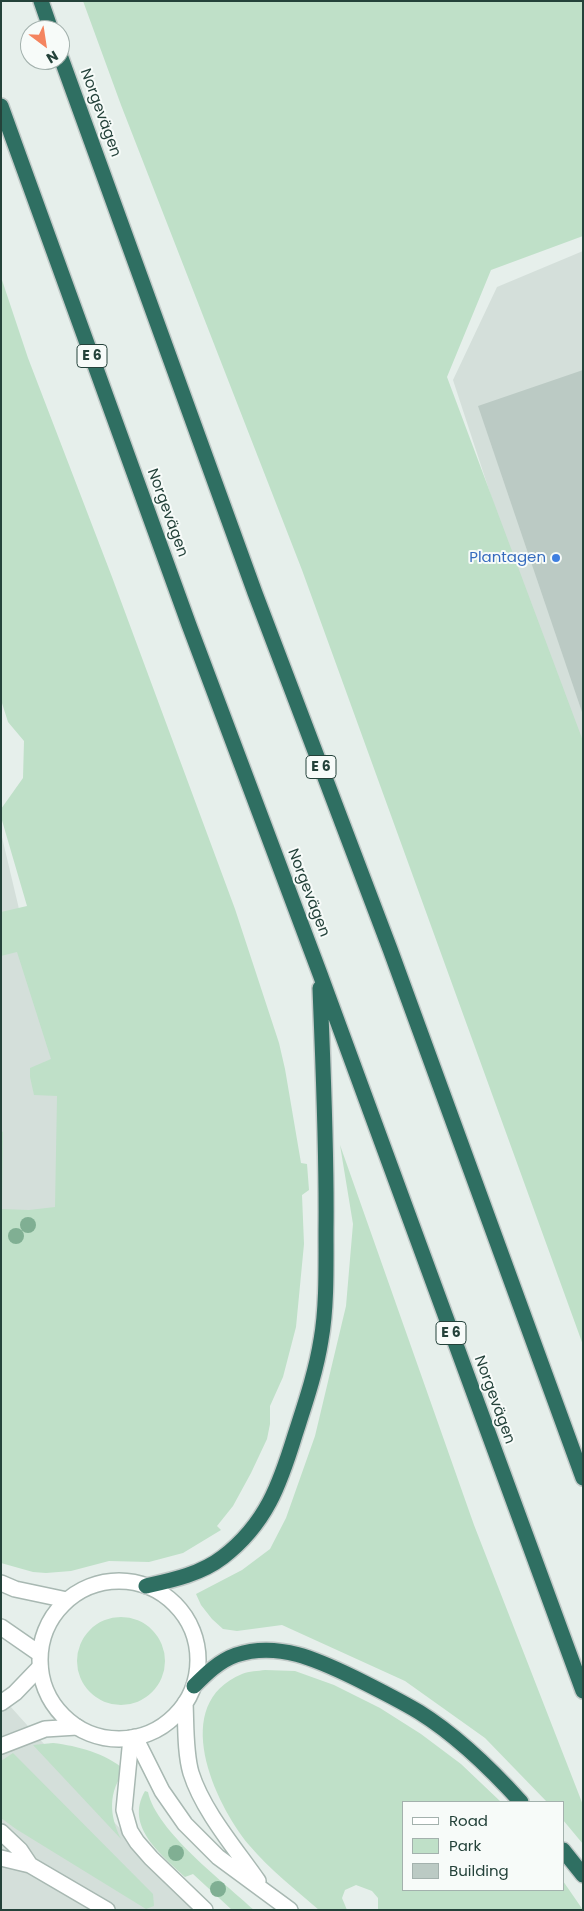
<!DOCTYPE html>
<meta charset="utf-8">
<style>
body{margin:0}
#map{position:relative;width:584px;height:1911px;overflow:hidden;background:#e6efeb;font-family:Poppins,sans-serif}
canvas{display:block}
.frame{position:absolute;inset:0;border:2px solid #24423a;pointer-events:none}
.legend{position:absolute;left:402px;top:1801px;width:162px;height:90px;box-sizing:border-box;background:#f7fbf9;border:1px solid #a3b1ad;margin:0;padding:6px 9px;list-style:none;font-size:15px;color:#24423a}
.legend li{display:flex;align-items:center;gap:10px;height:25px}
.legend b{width:25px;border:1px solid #a3b1ad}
.north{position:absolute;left:20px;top:20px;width:50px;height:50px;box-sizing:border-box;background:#f7fbf9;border:1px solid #a3b1ad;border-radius:50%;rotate:149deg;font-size:14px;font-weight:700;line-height:20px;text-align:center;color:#24423a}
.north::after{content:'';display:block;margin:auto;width:18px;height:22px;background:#f4845f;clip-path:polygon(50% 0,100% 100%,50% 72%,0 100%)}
</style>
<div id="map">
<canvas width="584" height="1911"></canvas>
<div class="frame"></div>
<ul class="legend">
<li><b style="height:6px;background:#fff"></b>Road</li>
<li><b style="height:14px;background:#bfe0c8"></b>Park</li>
<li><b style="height:14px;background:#bbcac4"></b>Building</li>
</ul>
<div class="north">N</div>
</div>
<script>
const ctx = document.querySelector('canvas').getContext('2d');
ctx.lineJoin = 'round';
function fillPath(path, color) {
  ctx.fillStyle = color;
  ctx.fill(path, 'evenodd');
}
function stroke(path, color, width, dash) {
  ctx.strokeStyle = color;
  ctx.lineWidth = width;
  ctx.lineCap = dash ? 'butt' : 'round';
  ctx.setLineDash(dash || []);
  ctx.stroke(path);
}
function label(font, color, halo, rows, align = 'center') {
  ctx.font = font + ' Poppins,sans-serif';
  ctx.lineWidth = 4;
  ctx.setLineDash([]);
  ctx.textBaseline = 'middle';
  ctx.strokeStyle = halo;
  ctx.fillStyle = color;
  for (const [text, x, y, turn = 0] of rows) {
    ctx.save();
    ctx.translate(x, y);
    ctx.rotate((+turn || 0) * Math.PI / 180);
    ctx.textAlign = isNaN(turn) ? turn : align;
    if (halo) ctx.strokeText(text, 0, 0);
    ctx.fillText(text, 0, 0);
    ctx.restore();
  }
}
fillPath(new Path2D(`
 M 583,251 L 583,777 L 453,380 L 497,287 Z
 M 1,833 L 92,1217 L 1,1265 Z
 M 1,1696 L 193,1910 L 1,1910 Z`), '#d4dfda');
fillPath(new Path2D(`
 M 83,1 L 583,1 L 583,236 L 491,270 L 447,377 L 583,741 L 583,1345 L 302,570 L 121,105 Z
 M 1,277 L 28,358 L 112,577 L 235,909 L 279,1043 L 285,1069 L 301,1163 L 307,1164 L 309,1190 L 302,1195 L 304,1244 L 296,1327 L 283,1377 L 270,1406 L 270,1424 L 267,1439 L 251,1473 L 233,1506 L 217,1526 L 221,1530 L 183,1553 L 149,1562 L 109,1561 L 71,1571 L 46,1573 L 33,1572 L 1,1563 L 1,1131 L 3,1132 L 2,1209 L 29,1210 L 55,1207 L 57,1096 L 34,1095 L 30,1077 L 30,1068 L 51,1059 L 17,952 L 1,956 L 1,912 L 27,906 L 1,817 L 1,809 L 23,778 L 24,741 L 8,722 L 1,700 Z
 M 340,1145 L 474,1525 L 583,1805 L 583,1844 L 563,1820 L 563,1802 L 547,1802 L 485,1738 L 405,1681 L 282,1625 L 237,1631 L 223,1629 L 212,1619 L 201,1605 L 196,1594 L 242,1570 L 270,1549 L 286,1518 L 315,1436 L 346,1306 L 353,1224 Z
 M77 1661a44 44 0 1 1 88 0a44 44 0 1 1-88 0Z
 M 265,1670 L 295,1671 L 334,1685 L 380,1708 L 421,1734 L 461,1764 L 501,1802 L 403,1802 L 403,1890 L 563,1890 L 563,1881 L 583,1910 L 378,1910 L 378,1898 L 372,1891 L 356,1885 L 345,1890 L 342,1898 L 347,1910 L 319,1910 C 295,1889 270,1870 249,1845 C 214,1802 169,1704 242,1674 C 249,1671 258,1671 265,1670 Z
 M 53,1743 C 78,1746 105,1753 125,1770 C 108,1792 109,1815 121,1839 L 33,1745 Z
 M 13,1753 L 153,1894 L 154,1906 L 146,1909 L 16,1829 L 1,1818 L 1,1761 Z
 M 145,1791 L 148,1792 C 156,1831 225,1883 254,1910 L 232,1910 L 193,1874 L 185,1877 C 162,1855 124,1827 145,1791 Z`), '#bfe0c8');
fillPath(new Path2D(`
 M 583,370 L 583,712 L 582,712 L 478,406 Z`), '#bbcac4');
const service = new Path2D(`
 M 1,1703 L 15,1693 L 40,1667
 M 131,1738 L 124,1810 L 130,1831 L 137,1842 L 151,1858 L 205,1910
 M 1,1746 L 45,1729 L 77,1727
 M 1,1832 L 20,1850 L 30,1865
 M 1,1858 L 30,1865 L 107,1910`);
const tertiary = new Path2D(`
 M40 1660a79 79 0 1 1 158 0a79 79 0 1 1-158 0Z
 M 1,1583 L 15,1589 L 67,1600
 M 1,1627 L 40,1654
 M 185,1703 C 186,1724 185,1753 191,1773 C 203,1811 235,1848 258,1881
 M 135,1737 L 162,1791 L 185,1824 L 218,1857 L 290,1910`);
const motorway = new Path2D(`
 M 41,1 L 51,30
 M 60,55 L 255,593 L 390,949 L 583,1478
 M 1,106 L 189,625 L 320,974 L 583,1691
 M 146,1586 C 173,1580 201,1574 223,1557 C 266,1524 280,1484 295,1435 C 305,1404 316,1372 321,1340 C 327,1307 326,1265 326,1230 C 327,1150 323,1069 320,988
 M 194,1686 C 206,1674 219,1661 236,1655 C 278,1641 318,1660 355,1678 C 377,1689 399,1700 419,1712 C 456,1735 492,1770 521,1802
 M 563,1850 L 583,1875`);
stroke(service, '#a8b8b2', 18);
stroke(tertiary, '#a8b8b2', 18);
stroke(motorway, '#c2cac8', 18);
stroke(service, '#fff', 15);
stroke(tertiary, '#fff', 15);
stroke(motorway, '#2f6f62', 15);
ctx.fillStyle = '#80af93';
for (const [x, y] of [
 [28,1225],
 [16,1236],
 [176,1853],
 [218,1889]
]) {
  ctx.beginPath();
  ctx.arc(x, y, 8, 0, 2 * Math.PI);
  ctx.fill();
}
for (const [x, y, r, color] of [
 [556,558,5,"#3f7fe0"]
]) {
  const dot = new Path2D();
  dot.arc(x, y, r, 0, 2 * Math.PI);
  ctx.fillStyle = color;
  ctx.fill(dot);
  stroke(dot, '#f7fbf9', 2);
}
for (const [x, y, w] of [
 [92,356,30],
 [321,767,30],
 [451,1333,30]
]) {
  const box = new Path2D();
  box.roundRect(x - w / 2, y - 11.5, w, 23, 4);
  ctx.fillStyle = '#f7fbf9';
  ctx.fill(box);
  stroke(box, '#24423a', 1);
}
label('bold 14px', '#24423a', null, [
 ["E 6",92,356],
 ["E 6",321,767],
 ["E 6",451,1333]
]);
label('15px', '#24423a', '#f7fbf9', [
 ["Norgevägen",100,113,70],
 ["Norgevägen",167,513,70],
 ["Norgevägen",308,893,69],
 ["Norgevägen",494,1400,70]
]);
label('15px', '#366cbe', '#f7fbf9', [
 ["Plantagen",546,558]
], 'right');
</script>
